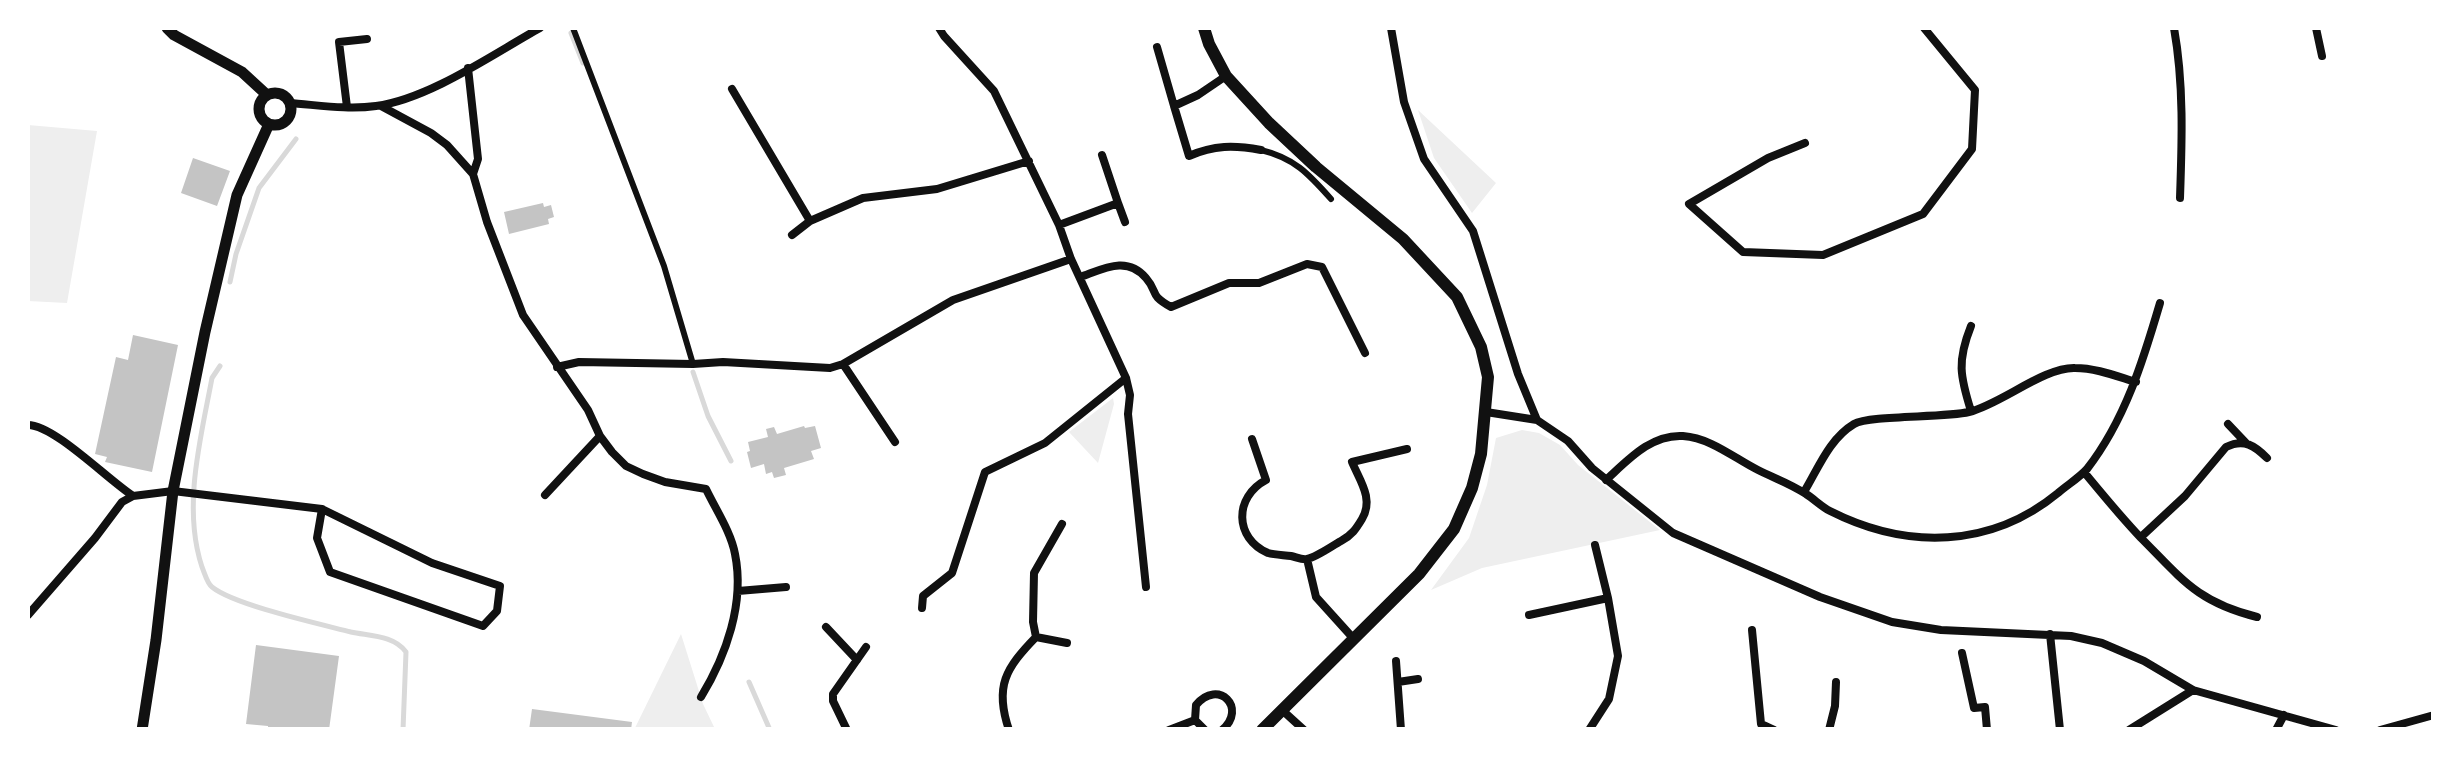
<!DOCTYPE html>
<style>
body{margin:0}
#map{position:relative;width:2461px;height:757px;overflow:hidden;background:#fff;font-family:"Public Sans",sans-serif}
canvas{display:block}
.frame{position:absolute;inset:0;border:30px solid #fff;pointer-events:none}
</style>
<div id="map">
<canvas width="2461" height="757"></canvas>
<div class="frame"></div>
</div>
<script>
const ctx = document.querySelector('canvas').getContext('2d');
ctx.lineJoin = 'round';
function fillPath(path, color) {
  ctx.fillStyle = color;
  ctx.fill(path, 'evenodd');
}
function stroke(path, color, width, dash) {
  ctx.strokeStyle = color;
  ctx.lineWidth = width;
  ctx.lineCap = dash ? 'butt' : 'round';
  ctx.setLineDash(dash || []);
  ctx.stroke(path);
}
fillPath(new Path2D(`
 M 1418,110 L 1496,183 L 1472,213 L 1434,158 Z
 M 28,125 L 97,131 L 67,303 L 28,301 Z
 M 1113,398 L 1114,404 L 1098,463 L 1069,432 Z
 M 1522,430 L 1539,433 L 1560,445 L 1578,465 L 1660,530 L 1482,568 L 1431,590 L 1469,538 L 1487,485 L 1496,438 Z
 M 681,634 L 703,704 L 715,729 L 634,730 Z`), '#eee');
stroke(new Path2D(`
 M 571,33 L 583,63
 M 230,282 L 236,254 L 259,188 L 296,139
 M 220,366 L 212,378 C 201,437 182,507 202,567 C 205,574 207,583 212,587 C 234,605 320,624 351,632 C 369,636 394,635 406,652 L 403,730
 M 693,372 L 708,416 L 731,461
 M 749,682 L 770,730`), '#d9d9d9', 5);
fillPath(new Path2D(`
 M 193,158 L 230,171 L 217,206 L 181,193 Z
 M 543,203 L 544,207 L 551,205 L 554,217 L 548,219 L 549,224 L 509,234 L 504,212 Z
 M 133,335 L 178,345 L 152,472 L 105,462 L 107,457 L 95,454 L 116,357 L 128,360 Z
 M 804,426 L 805,428 L 815,426 L 821,448 L 811,451 L 814,459 L 784,468 L 786,475 L 774,478 L 772,472 L 766,474 L 764,464 L 751,468 L 747,452 L 750,451 L 748,442 L 768,437 L 766,429 L 774,427 L 777,434 Z
 M 256,645 L 339,656 L 329,730 L 268,730 L 268,726 L 246,724 Z
 M 532,709 L 632,722 L 631,730 L 529,730 Z`), '#c4c4c4');
stroke(new Path2D(`
 M 573,28 L 664,266 L 693,364
 M 1261,150 C 1294,158 1308,173 1331,199`), '#111', 6);
stroke(new Path2D(`
 M 939,28 L 944,36 L 994,91 L 1059,225 L 1071,259 L 1126,378 L 1130,395 L 1128,414 L 1146,587
 M 1391,28 L 1404,102 L 1424,159 L 1473,231 L 1518,374 L 1537,420
 M 2174,28 C 2184,84 2182,141 2180,198
 M 2316,28 L 2322,56
 M 1157,47 L 1174,106
 M 468,68 L 478,159 L 473,174
 M 1226,76 L 1198,95 L 1174,106 L 1189,156 C 1214,145 1234,145 1261,150
 M 732,89 L 810,221
 M 289,103 C 318,105 348,110 376,106 C 429,99 493,54 540,28
 M 381,106 L 431,133 L 447,145 L 473,174 L 487,222 L 523,315 L 588,410 L 600,436 L 612,452 L 626,466 L 643,474 L 665,482 L 706,489 C 716,510 731,532 735,554 C 745,603 726,656 701,697
 M 347,107 L 339,42 L 367,39
 M 1805,143 L 1768,158 L 1689,204 L 1743,252 L 1823,255 L 1923,214 L 1972,149 L 1975,90 L 1924,28
 M 1102,155 L 1118,203
 M 1059,225 L 1118,203 L 1125,222
 M 792,235 L 810,221 L 863,198 L 937,189 L 1029,161
 M 1080,277 C 1103,269 1127,255 1146,278 C 1159,293 1148,294 1171,307 L 1229,283 L 1259,283 L 1307,264 L 1322,267 L 1365,353
 M 843,364 L 895,442
 M 557,367 L 579,362 L 693,364 L 723,362 L 830,368 L 843,364 L 953,300 L 1071,259
 M 1971,411 C 1960,376 1957,361 1971,326
 M 1486,412 L 1537,420 L 1568,441 L 1592,468 L 1673,533 L 1820,597 L 1892,622 L 1941,630 L 2071,636 L 2102,643 L 2144,661 L 2193,690 L 2336,730
 M 2228,424 L 2246,443
 M 28,425 C 54,425 107,479 133,496
 M 1252,439 L 1266,480 C 1234,497 1234,538 1268,553 C 1275,555 1285,555 1291,556 C 1296,557 1302,560 1307,559 C 1317,557 1332,546 1341,541 C 1352,535 1356,529 1362,519 C 1374,499 1360,481 1352,462 L 1407,449
 M 2084,472 C 2103,495 2121,517 2141,538 C 2182,579 2197,602 2257,617
 M 1606,480 C 1628,460 1651,434 1683,436 C 1711,438 1734,458 1758,470 C 1774,478 1791,484 1806,494 C 1814,499 1822,507 1830,511 C 1907,550 1991,548 2058,493 C 2067,485 2079,478 2087,469 C 2125,420 2143,361 2160,303
 M 1804,492 C 1818,469 1829,439 1854,424 C 1869,415 1944,418 1969,412 C 2001,404 2044,367 2075,368 C 2096,368 2116,376 2136,382
 M 545,495 L 600,436
 M 2141,537 L 2185,496 L 2226,447 C 2244,438 2255,446 2267,458
 M 1307,559 L 1316,597 L 1353,638
 M 738,591 L 786,587
 M 922,608 L 923,596 L 952,573 L 985,472 L 1045,443 L 1126,378
 M 28,615 L 95,538 L 122,502 L 133,496 L 173,491 L 322,509 L 432,563 L 500,586 L 497,611 L 483,626 L 330,572 L 317,538 L 322,509
 M 1529,615 L 1608,598
 M 826,627 L 857,660
 M 1752,630 L 1761,724 L 1774,730
 M 2050,634 L 2060,730
 M 1036,637 L 1067,643
 M 1962,653 L 1974,708 L 1985,707 L 1987,730
 M 1396,661 L 1401,730
 M 1398,682 L 1418,679
 M 1282,710 L 1304,730
 M 847,730 L 833,701 L 833,694 L 866,647
 M 1009,730 C 994,686 1006,668 1036,637 L 1033,622 L 1034,573 L 1062,524
 M 1169,730 L 1195,720
 M 1205,730 L 1195,720 L 1196,705 C 1218,678 1248,708 1222,730
 M 1589,730 L 1609,699 L 1618,656 L 1608,598 L 1595,545
 M 1829,730 L 1835,706 L 1836,682
 M 2129,730 L 2193,690
 M 2276,730 L 2284,715
 M 2380,730 L 2434,715`), '#111', 8);
stroke(new Path2D(`
 M 167,28 L 174,35 L 242,72 L 267,95
 M259 109a16 16 0 1 1 32 0a16 16 0 1 1-32 0Z
 M 142,730 L 156,640 L 173,491 L 205,332 L 237,195 L 269,124`), '#111', 11);
stroke(new Path2D(`
 M 1204,28 L 1209,44 L 1226,76 L 1269,123 L 1316,167 L 1403,239 L 1457,297 L 1481,347 L 1488,377 L 1481,454 L 1472,488 L 1454,529 L 1419,574 L 1262,730`), '#111', 12);
</script>
